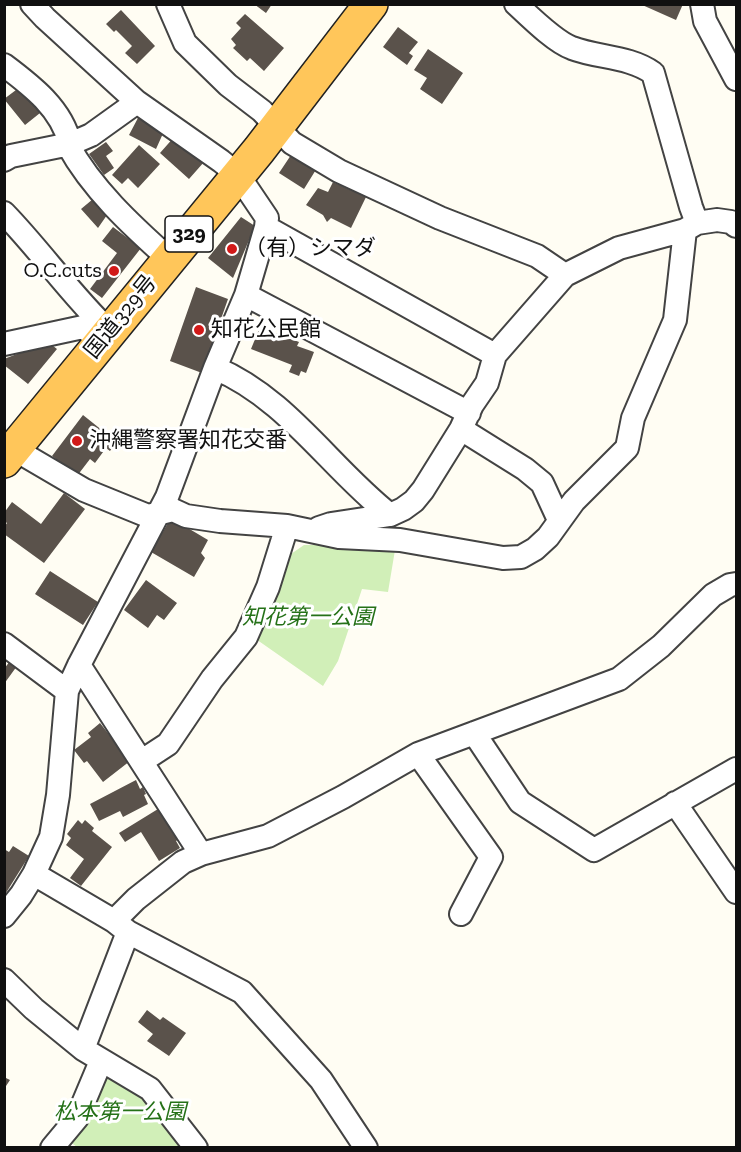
<!DOCTYPE html>
<meta charset="utf-8">
<style>
body{margin:0}
#map{position:relative;width:741px;height:1152px;overflow:hidden;background:#fffdf3;font-family:"Zilla Slab",serif}
canvas{display:block}
.frame{position:absolute;inset:0;border:6px solid #101010;pointer-events:none}
</style>
<div id="map">
<canvas width="741" height="1152"></canvas>
<div class="frame"></div>
</div>
<script>
const ctx = document.querySelector('canvas').getContext('2d');
ctx.lineJoin = 'round';
function fillPath(path, color) {
  ctx.fillStyle = color;
  ctx.fill(path, 'evenodd');
}
function stroke(path, color, width, dash) {
  ctx.strokeStyle = color;
  ctx.lineWidth = width;
  ctx.lineCap = dash ? 'butt' : 'round';
  ctx.setLineDash(dash || []);
  ctx.stroke(path);
}
function label(font, color, halo, rows, align = 'center') {
  ctx.font = font + ' "Zilla Slab","Noto Sans JP",serif';
  ctx.lineWidth = 6;
  ctx.setLineDash([]);
  ctx.textBaseline = 'middle';
  ctx.strokeStyle = halo;
  ctx.fillStyle = color;
  for (const [text, x, y, turn = 0] of rows) {
    ctx.save();
    ctx.translate(x, y);
    ctx.rotate((+turn || 0) * Math.PI / 180);
    ctx.textAlign = isNaN(turn) ? turn : align;
    if (halo) ctx.strokeText(text, 0, 0);
    ctx.fillText(text, 0, 0);
    ctx.restore();
  }
}
fillPath(new Path2D(`
 M 304,545 L 344,545 L 395,550 L 388,592 L 362,589 L 338,661 L 323,686 L 253,637 L 291,554 Z
 M 101,1061 L 150,1089 L 196,1147 L 77,1147 L 62,1136 Z`), '#d1efb8');
fillPath(new Path2D(`
 M 254,4 L 272,4 L 266,13 Z
 M 640,4 L 683,4 L 676,20 Z
 M 121,10 L 155,46 L 137,64 L 125,53 L 132,46 L 116,30 L 114,32 L 106,24 Z
 M 245,14 L 284,48 L 264,71 L 250,58 L 247,61 L 233,48 L 236,45 L 231,39 L 241,28 L 236,23 Z
 M 398,27 L 418,42 L 409,53 L 413,56 L 407,65 L 383,47 Z
 M 428,49 L 463,73 L 442,104 L 420,89 L 427,78 L 414,70 Z
 M 20,87 L 40,113 L 25,125 L 4,99 Z
 M 139,116 L 165,129 L 156,149 L 129,135 Z
 M 175,136 L 204,162 L 189,179 L 160,153 Z
 M 106,142 L 113,151 L 106,156 L 114,168 L 104,175 L 89,154 Z
 M 139,145 L 160,164 L 138,188 L 128,178 L 122,184 L 112,175 Z
 M 293,152 L 317,168 L 304,189 L 279,173 Z
 M 333,182 L 366,197 L 351,228 L 331,218 L 327,222 L 323,215 L 306,205 L 318,188 L 328,192 Z
 M 93,199 L 107,215 L 98,228 L 81,209 Z
 M 241,217 L 255,226 L 233,278 L 208,258 Z
 M 113,227 L 141,248 L 102,298 L 90,289 L 117,253 L 102,241 Z
 M 196,287 L 228,299 L 202,373 L 170,361 Z
 M 260,327 L 299,342 L 297,346 L 314,352 L 306,373 L 301,371 L 299,376 L 289,372 L 292,365 L 251,349 Z
 M 48,342 L 57,349 L 28,384 L 4,365 L 4,359 Z
 M 83,415 L 108,435 L 112,430 L 120,436 L 110,451 L 106,448 L 95,463 L 90,459 L 77,476 L 52,456 Z
 M 64,493 L 85,509 L 44,563 L 4,534 L 4,527 L 7,523 L 4,521 L 4,513 L 12,502 L 41,524 Z
 M 171,518 L 208,540 L 201,553 L 205,558 L 194,577 L 151,552 Z
 M 50,571 L 98,602 L 83,625 L 35,594 Z
 M 146,580 L 177,603 L 164,620 L 157,615 L 148,628 L 124,610 Z
 M 10,661 L 17,666 L 4,684 L 4,669 Z
 M 100,723 L 130,761 L 103,782 L 87,761 L 84,763 L 74,750 L 91,737 L 88,733 Z
 M 136,780 L 140,789 L 143,787 L 146,794 L 144,795 L 148,804 L 123,817 L 120,811 L 99,821 L 90,804 Z
 M 158,809 L 174,835 L 177,834 L 180,838 L 176,841 L 180,848 L 159,861 L 141,832 L 125,842 L 119,833 Z
 M 78,820 L 82,824 L 85,820 L 94,828 L 92,831 L 112,847 L 81,886 L 70,878 L 84,859 L 66,845 L 71,838 L 67,834 Z
 M 13,846 L 29,856 L 4,896 L 4,849 L 9,852 Z
 M 147,1010 L 160,1020 L 163,1017 L 186,1033 L 169,1056 L 147,1041 L 153,1034 L 138,1022 Z
 M 4,1077 L 10,1080 L 4,1089 Z`), '#5a524b');
const minor = new Path2D(`
 M 32,4 L 45,18 L 137,102
 M 168,4 L 185,43 L 228,85 L 262,111 L 292,143 L 339,171 L 440,218 L 537,256 L 565,275
 M 516,4 C 530,17 555,42 572,48 C 598,58 629,56 653,73 L 691,207 L 697,223
 M 702,4 L 705,21 L 736,79
 M 4,65 C 32,86 62,109 70,144
 M 68,145 C 92,189 131,225 169,259
 M 4,160 L 11,156 L 70,144 L 91,135 L 137,102 L 221,161 L 238,175 L 267,218 L 266,227 L 246,295 L 215,368 L 167,497 L 79,665 L 67,691 L 58,795 L 51,837 L 34,874 L 21,895 L 4,916
 M 4,213 C 41,251 71,295 109,331
 M 266,227 L 495,355
 M 246,295 L 469,413
 M 4,344 L 83,327 L 101,340
 M 215,368 C 287,398 330,468 390,515
 M 461,429 L 525,469 L 542,483 L 559,520
 M 4,446 L 14,449 L 84,490 L 148,516 L 173,510 L 186,516 L 220,521 L 287,526 L 339,537 L 400,540 L 503,558 L 521,557 L 535,549 L 548,537 L 574,501 L 627,448 L 633,418 L 675,320 L 685,230
 M 319,528 L 331,524 L 390,515 L 403,509 L 414,501 L 423,490 L 461,429 L 472,405 L 487,383 L 495,355 L 565,275 L 619,248 L 685,230 L 697,223 L 717,220 L 731,222 L 736,226
 M 4,644 L 67,691
 M 79,665 L 201,854
 M 474,733 L 520,802 L 594,850 L 736,769
 M 418,754 L 491,857 L 461,914
 M 142,761 L 168,744 L 212,679 L 246,637 L 268,587 L 287,526
 M 675,803 L 736,892
 M 34,874 L 114,921 L 128,932 L 242,992 L 321,1080 L 366,1148
 M 114,921 L 136,899 L 183,862 L 201,854 L 268,836 L 343,797 L 418,754 L 619,679 L 661,646 L 713,595 L 730,585 L 736,584
 M 4,980 L 34,1009 L 83,1049 L 150,1089 L 196,1148
 M 83,1049 L 128,932
 M 52,1148 L 77,1118 L 101,1061`);
const trunk = new Path2D(`
 M 4,461 L 259,150 L 371,4`);
stroke(minor, '#434343', 26);
stroke(trunk, '#212121', 36);
stroke(minor, '#fff', 22);
stroke(trunk, '#ffc65a', 33);
for (const [x, y, r, color] of [
 [232,249,6,"#d11918"],
 [114,271,6,"#d11918"],
 [199,330,6,"#d11918"],
 [77,441,6,"#d11918"]
]) {
  const dot = new Path2D();
  dot.arc(x, y, r, 0, 2 * Math.PI);
  ctx.fillStyle = color;
  ctx.fill(dot);
  stroke(dot, '#fff', 2);
}
for (const [x, y, w] of [
 [189,234,48]
]) {
  const box = new Path2D();
  box.roundRect(x - w / 2, y - 18, w, 36, 4.5);
  ctx.fillStyle = '#fff';
  ctx.fill(box);
  stroke(box, '#101010', 1.5);
}
label('bold 21px', '#101010', null, [
 ["329",189,234]
]);
label('22px', '#101010', '#fff', [
 ["（有）シマダ",244,249],
 ["O.C.cuts",102,271,"right"],
 ["知花公民館",211,330],
 ["沖縄警察署知花交番",89,441]
], 'left');
label('22px', '#101010', '#fff', [
 ["国道329号",121,317,-51]
]);
label('italic 22px', '#257118', '#fff', [
 ["知花第一公園",308,618],
 ["松本第一公園",120,1113]
]);
</script>
